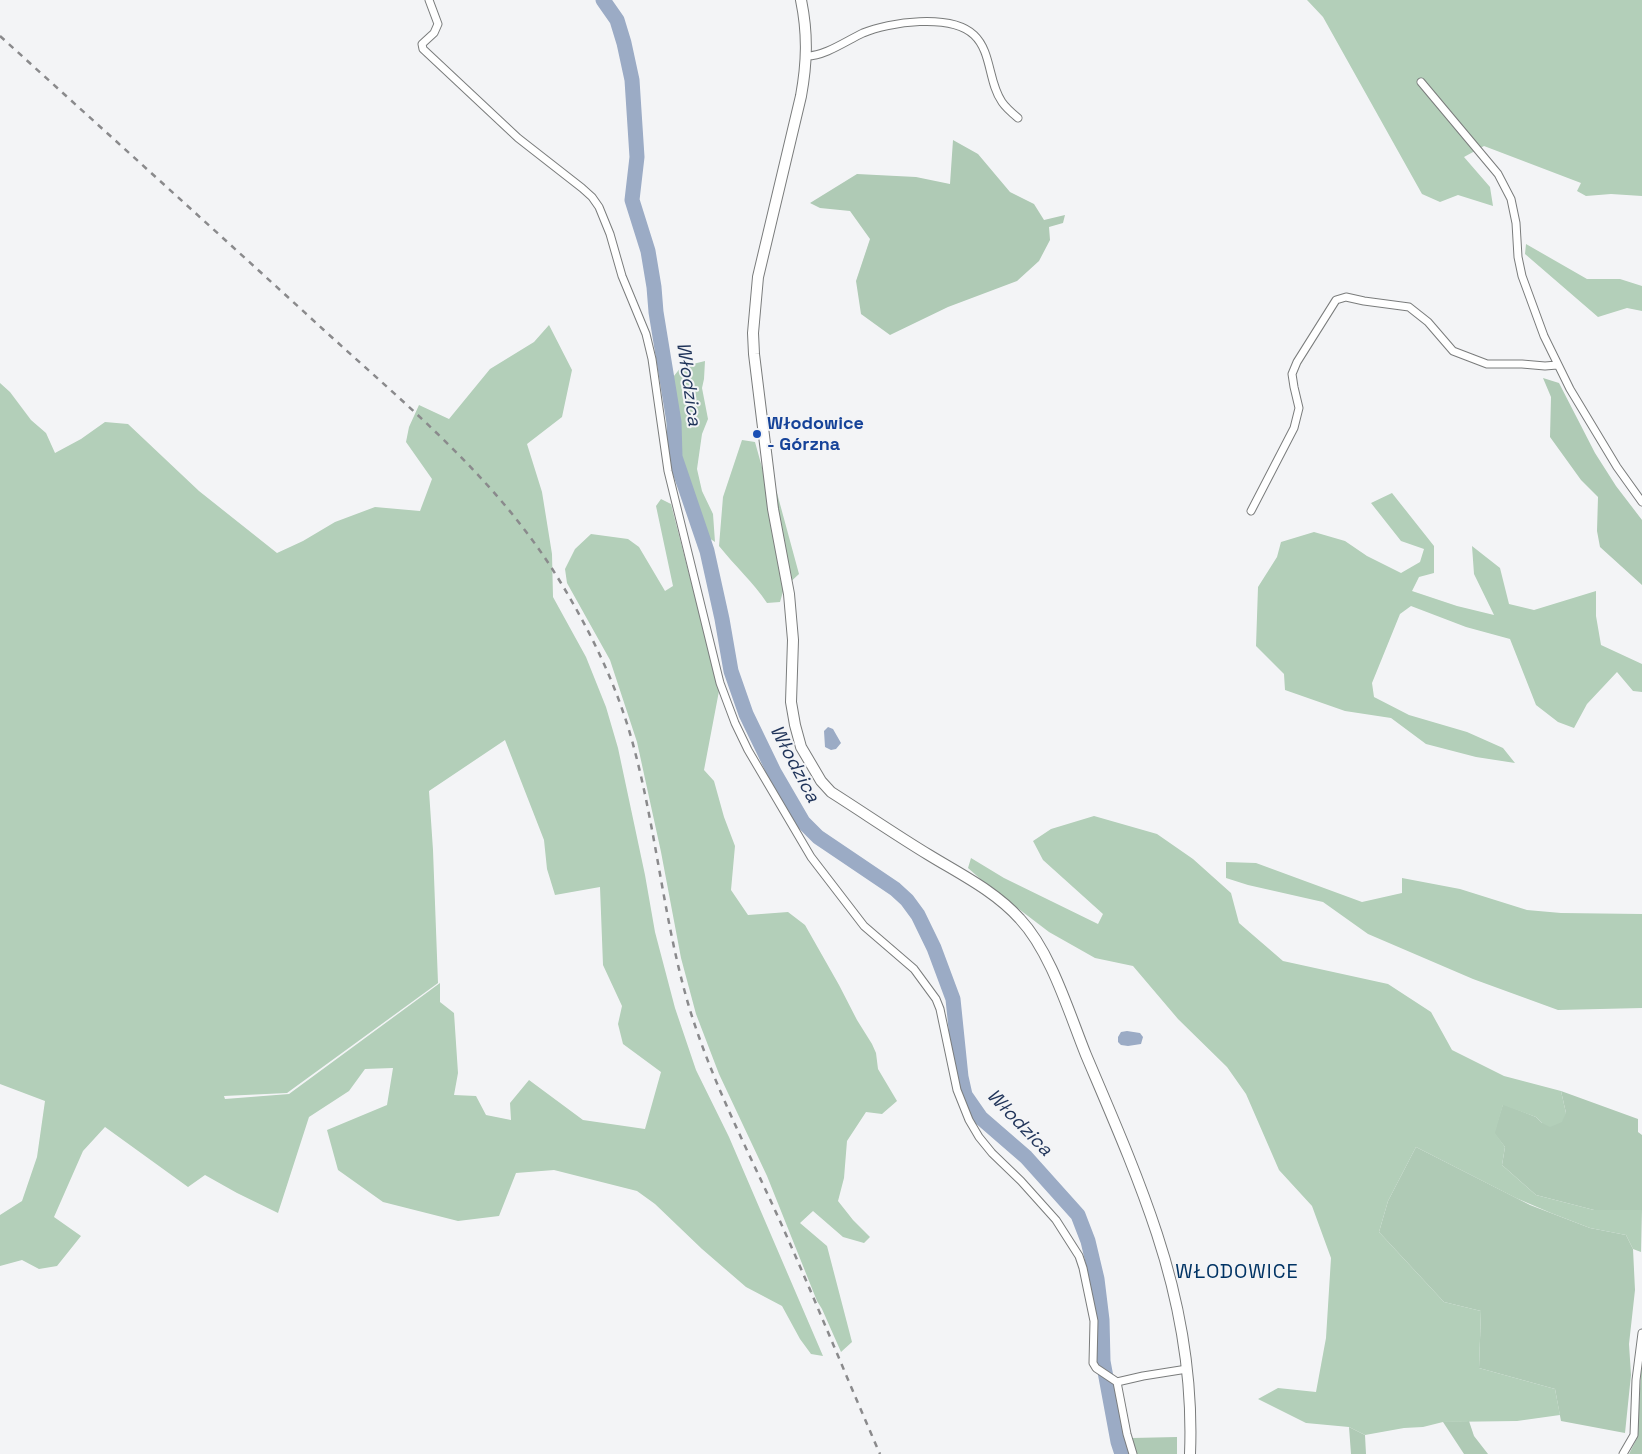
<!DOCTYPE html>
<meta charset="utf-8">
<style>
body{margin:0}
canvas{display:block;background:#f3f4f6}
</style>
<canvas width="1642" height="1454"></canvas>
<script>
const ctx = document.querySelector('canvas').getContext('2d');
ctx.lineJoin = 'round';
function fillPath(path, color) {
  ctx.fillStyle = color;
  ctx.fill(path, 'evenodd');
}
function stroke(path, color, width, dash) {
  ctx.strokeStyle = color;
  ctx.lineWidth = width;
  ctx.lineCap = dash ? 'butt' : 'round';
  ctx.setLineDash(dash || []);
  ctx.stroke(path);
}
function label(font, color, halo, rows, align = 'center') {
  ctx.font = font + ' "Space Grotesk",sans-serif';
  ctx.lineWidth = 4;
  ctx.setLineDash([]);
  ctx.textBaseline = 'middle';
  ctx.strokeStyle = halo;
  ctx.fillStyle = color;
  for (const [text, x, y, turn = 0] of rows) {
    ctx.save();
    ctx.translate(x, y);
    ctx.rotate((+turn || 0) * Math.PI / 180);
    ctx.textAlign = isNaN(turn) ? turn : align;
    if (halo) ctx.strokeText(text, 0, 0);
    ctx.fillText(text, 0, 0);
    ctx.restore();
  }
}
fillPath(new Path2D(`
 M 953,140 L 978,154 L 1010,192 L 1034,204 L 1044,220 L 1065,215 L 1063,223 L 1049,227 L 1050,240 L 1039,261 L 1017,281 L 948,307 L 890,335 L 861,314 L 856,281 L 870,239 L 850,211 L 820,208 L 810,203 L 857,174 L 916,177 L 950,184 Z
 M 1543,378 L 1559,383 L 1595,453 L 1616,486 L 1642,520 L 1642,585 L 1600,547 L 1597,531 L 1598,497 L 1581,480 L 1550,437 L 1551,397 Z
 M 1561,1091 L 1638,1119 L 1638,1132 L 1642,1135 L 1642,1210 L 1594,1210 L 1536,1195 L 1502,1165 L 1505,1147 L 1494,1133 L 1503,1104 L 1536,1117 L 1542,1123 L 1566,1113 Z
 M 1416,1147 L 1530,1205 L 1590,1228 L 1626,1235 L 1633,1249 L 1635,1290 L 1629,1344 L 1631,1375 L 1625,1433 L 1561,1421 L 1555,1389 L 1479,1368 L 1481,1311 L 1444,1302 L 1379,1232 L 1388,1201 Z
 M 1642,1356 L 1642,1454 L 1629,1454 L 1637,1438 Z
 M 1469,1421 L 1474,1436 L 1488,1454 L 1464,1454 L 1443,1422 Z
 M 1349,1427 L 1365,1435 L 1366,1454 L 1351,1454 Z
 M 1177,1437 L 1177,1454 L 1137,1454 L 1132,1438 Z`), '#afcab5');
fillPath(new Path2D(`
 M 1307,0 L 1642,0 L 1642,196 L 1611,194 L 1586,196 L 1577,191 L 1581,183 L 1484,146 L 1464,157 L 1490,187 L 1493,206 L 1458,195 L 1440,202 L 1422,194 L 1323,17 Z
 M 1526,244 L 1587,279 L 1620,279 L 1642,286 L 1642,311 L 1627,308 L 1598,317 L 1525,254 Z
 M 549,325 L 572,370 L 562,417 L 527,444 L 542,492 L 552,554 L 553,597 L 586,657 L 606,707 L 618,748 L 645,875 L 655,932 L 675,1008 L 696,1070 L 729,1137 L 823,1356 L 811,1354 L 800,1339 L 782,1306 L 746,1287 L 702,1249 L 655,1204 L 637,1191 L 554,1170 L 516,1173 L 499,1216 L 458,1221 L 383,1202 L 338,1170 L 327,1130 L 387,1105 L 393,1068 L 365,1069 L 349,1091 L 309,1117 L 278,1213 L 237,1193 L 205,1175 L 188,1187 L 105,1127 L 83,1151 L 54,1217 L 81,1236 L 57,1266 L 39,1269 L 22,1260 L 0,1266 L 0,1215 L 22,1201 L 37,1157 L 45,1101 L 0,1084 L 0,383 L 10,392 L 31,420 L 46,433 L 55,453 L 81,439 L 105,422 L 128,424 L 199,491 L 277,553 L 303,541 L 335,522 L 375,507 L 420,511 L 432,479 L 406,442 L 409,427 L 419,405 L 449,419 L 490,369 L 534,342 ZM 505,740 L 544,840 L 547,869 L 555,895 L 600,887 L 603,965 L 622,1006 L 618,1024 L 623,1044 L 661,1072 L 645,1129 L 583,1120 L 529,1080 L 510,1103 L 511,1120 L 486,1115 L 476,1096 L 454,1095 L 458,1073 L 454,1013 L 440,1002 L 440,983 L 289,1094 L 225,1099 L 224,1096 L 287,1093 L 438,983 L 433,850 L 429,791 Z
 M 705,361 L 704,379 L 702,388 L 708,419 L 702,434 L 697,469 L 702,491 L 713,514 L 715,542 L 709,538 L 696,503 L 682,468 L 669,444 L 663,390 L 681,367 Z
 M 742,440 L 755,442 L 763,471 L 777,493 L 799,574 L 784,588 L 780,602 L 767,603 C 753,582 735,566 719,546 L 723,497 Z
 M 1392,493 L 1434,546 L 1434,573 L 1419,577 L 1412,591 L 1457,606 L 1494,615 L 1474,574 L 1472,546 L 1500,568 L 1509,604 L 1534,610 L 1596,591 L 1596,616 L 1601,645 L 1642,664 L 1642,692 L 1633,691 L 1617,672 L 1587,704 L 1574,728 L 1558,722 L 1536,705 L 1510,639 L 1466,627 L 1411,606 L 1400,614 L 1372,683 L 1374,697 L 1409,715 L 1467,732 L 1503,748 L 1515,763 L 1476,757 L 1426,744 L 1391,718 L 1345,711 L 1285,690 L 1284,674 L 1256,646 L 1258,587 L 1277,557 L 1281,542 L 1314,532 L 1345,541 L 1367,556 L 1401,573 L 1420,562 L 1424,549 L 1401,541 L 1371,503 Z
 M 661,499 L 671,504 L 719,691 L 704,770 L 714,781 L 724,817 L 735,846 L 731,890 L 748,915 L 788,912 L 805,925 L 839,985 L 857,1020 L 872,1044 L 876,1053 L 878,1069 L 897,1101 L 882,1114 L 866,1112 L 847,1141 L 844,1178 L 838,1201 L 853,1220 L 870,1237 L 864,1243 L 843,1237 L 813,1211 L 800,1223 L 827,1246 L 852,1342 L 841,1352 L 822,1309 L 817,1301 L 767,1176 L 719,1074 L 696,1014 L 681,958 L 661,852 L 637,742 L 610,660 L 567,583 L 565,569 L 575,549 L 591,534 L 628,539 L 639,547 L 665,591 L 673,586 L 656,506 Z
 M 1094,816 L 1157,834 L 1193,859 L 1231,893 L 1239,923 L 1283,961 L 1388,984 L 1431,1012 L 1452,1050 L 1504,1076 L 1561,1091 L 1566,1113 L 1562,1122 L 1550,1127 L 1542,1123 L 1536,1117 L 1503,1105 L 1495,1133 L 1505,1147 L 1502,1165 L 1536,1195 L 1594,1210 L 1642,1210 L 1641,1252 L 1633,1249 L 1626,1235 L 1590,1228 L 1551,1213 L 1516,1198 L 1416,1147 L 1388,1201 L 1379,1232 L 1444,1302 L 1481,1311 L 1479,1368 L 1555,1389 L 1560,1415 L 1517,1421 L 1443,1422 L 1423,1427 L 1404,1428 L 1365,1435 L 1349,1427 L 1306,1423 L 1258,1399 L 1278,1388 L 1316,1392 L 1326,1338 L 1331,1258 L 1312,1206 L 1279,1170 L 1246,1094 L 1227,1067 L 1178,1019 L 1133,966 L 1095,958 L 1049,932 L 986,884 L 968,868 L 971,858 L 1004,878 L 1098,924 L 1103,914 L 1043,860 L 1033,841 L 1051,829 Z
 M 1226,862 L 1256,863 L 1362,902 L 1402,893 L 1402,878 L 1460,889 L 1527,910 L 1561,913 L 1642,914 L 1642,1008 L 1558,1010 L 1473,979 L 1368,934 L 1323,902 L 1248,885 L 1226,878 Z`), '#b3cfb9');
fillPath(new Path2D(`
 M 828,727 L 833,729 L 841,743 L 836,749 L 831,750 L 825,747 L 824,731 Z
 M 1127,1031 L 1140,1033 L 1143,1037 L 1141,1044 L 1128,1046 L 1121,1045 L 1118,1042 L 1118,1037 L 1121,1032 Z`), '#9babc5');
stroke(new Path2D(`
 M 603,0 L 617,20 L 624,43 L 632,80 L 637,157 L 632,200 L 648,251 L 654,287 L 656,312 L 674,422 L 675,457 L 707,551 L 722,619 L 731,671 L 746,714 L 774,772 L 803,822 L 818,837 L 895,889 L 907,900 L 918,915 L 934,948 L 953,999 L 961,1077 L 965,1095 L 981,1118 L 1026,1157 L 1078,1215 L 1088,1241 L 1097,1279 L 1102,1320 L 1103,1361 L 1118,1442 L 1122,1454`), '#9babc5', 15);
const street = new Path2D(`
 M 429,0 L 438,24 L 434,33 L 422,44 L 423,49 L 518,138 L 582,188 L 592,197 L 599,207 L 610,234 L 622,276 L 646,334 L 652,359 L 668,471 L 720,683 L 735,723 L 748,750 L 811,857 L 864,926 L 914,969 L 936,999 L 940,1009 L 957,1090 L 969,1120 L 979,1137 L 992,1153 L 1021,1181 L 1056,1220 L 1079,1256 L 1083,1268 L 1094,1321 L 1093,1363 L 1096,1368 L 1117,1382 L 1143,1376 L 1187,1369
 M 807,56 C 825,56 846,41 863,33 C 889,22 951,13 974,35 C 992,52 988,82 1002,102 C 1006,108 1012,113 1018,118
 M 1421,82 L 1498,174 L 1511,199 L 1516,223 L 1518,257 L 1522,276 L 1544,336 L 1570,389 L 1617,467 L 1642,502
 M 1251,511 L 1294,428 L 1299,408 L 1294,387 L 1292,374 L 1297,362 L 1336,300 L 1346,297 L 1364,301 L 1409,307 L 1428,322 L 1453,351 L 1487,364 L 1522,364 L 1545,366 L 1557,365
 M 1117,1382 L 1127,1434 L 1133,1454
 M 1623,1454 L 1634,1435 L 1636,1380 L 1642,1333`);
const secondary = new Path2D(`
 M 801,0 C 808,34 807,63 801,96 L 758,277 L 753,333 L 754,354 L 773,509 L 789,594 L 793,640 L 791,702 L 795,725 L 801,747 L 821,781 L 831,792 C 864,813 896,835 929,855 C 960,874 995,891 1020,919 C 1051,952 1069,1013 1086,1055 C 1111,1114 1137,1173 1157,1234 C 1180,1304 1193,1380 1190,1454`);
stroke(street, '#7a7c7c', 9);
stroke(secondary, '#7a7c7c', 12);
stroke(street, '#fff', 7);
stroke(secondary, '#fff', 10);
stroke(new Path2D(`
 M 0,36 C 109,135 218,233 326,332 C 412,410 500,482 561,583 C 592,634 619,690 634,748 C 657,834 664,924 690,1010 C 711,1078 744,1143 774,1208 C 811,1289 844,1372 880,1454`), '#8a8a8c', 2.5, [6, 6]);
for (const [x, y, r, color] of [
 [757,434,5,"#1a4fb4"]
]) {
  const dot = new Path2D();
  dot.arc(x, y, r, 0, 2 * Math.PI);
  ctx.fillStyle = color;
  ctx.fill(dot);
  stroke(dot, '#f3f4f6', 2);
}
label('bold 18px', '#164399', '#f3f4f6', [
 ["Włodowice",767,424],
 ["- Górzna",767,445]
], 'left');
label('italic 19px', '#1f3359', '#f3f4f6', [
 ["Włodzica",688,384,82],
 ["Włodzica",794,764,62],
 ["Włodzica",1019,1123,46]
]);
ctx.letterSpacing = '1px';
label('20px', '#003364', '#f3f4f6', [
 ["WŁODOWICE",1237,1273]
]);
ctx.letterSpacing = '0px';
</script>
